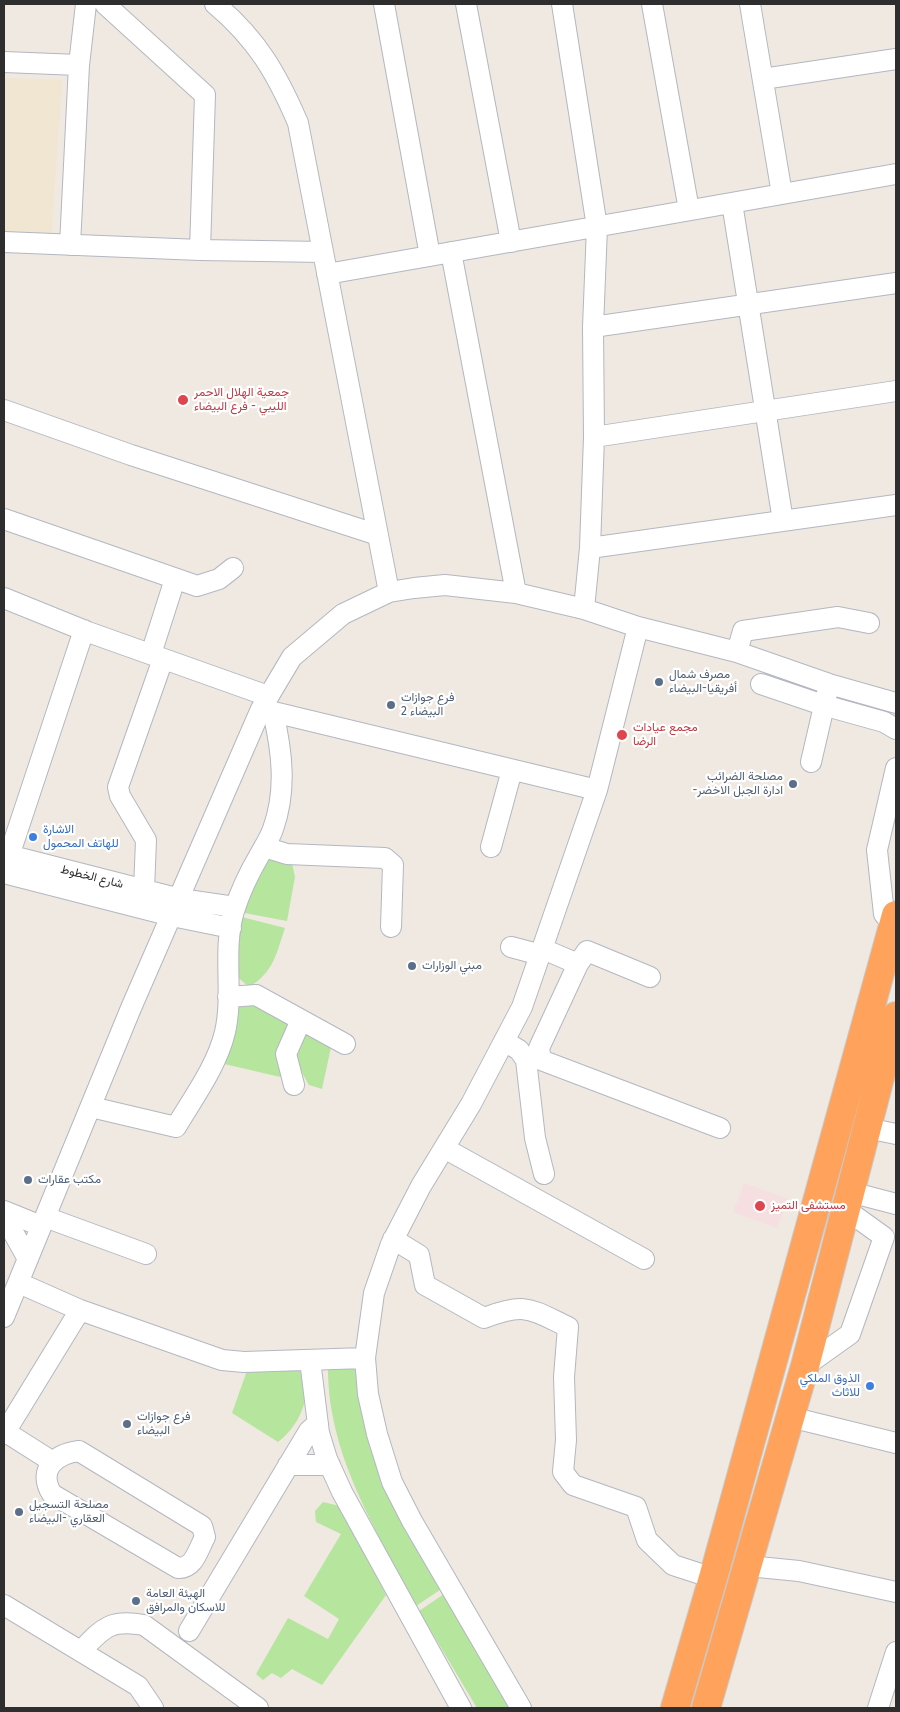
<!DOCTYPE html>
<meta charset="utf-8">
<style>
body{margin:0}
#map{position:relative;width:900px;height:1712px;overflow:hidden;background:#efe9e1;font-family:"Fira Sans",sans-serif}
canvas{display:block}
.frame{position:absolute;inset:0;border:5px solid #2e2e2e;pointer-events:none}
</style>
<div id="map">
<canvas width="900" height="1712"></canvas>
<div class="frame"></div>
</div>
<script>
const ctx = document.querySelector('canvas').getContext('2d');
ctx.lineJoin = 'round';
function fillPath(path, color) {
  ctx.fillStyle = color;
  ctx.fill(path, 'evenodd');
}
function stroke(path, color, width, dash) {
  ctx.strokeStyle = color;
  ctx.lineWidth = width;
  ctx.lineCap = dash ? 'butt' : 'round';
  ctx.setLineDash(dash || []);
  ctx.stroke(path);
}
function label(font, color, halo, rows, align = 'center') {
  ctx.font = font + ' "Fira Sans",Vazirmatn,sans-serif';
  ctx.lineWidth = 4.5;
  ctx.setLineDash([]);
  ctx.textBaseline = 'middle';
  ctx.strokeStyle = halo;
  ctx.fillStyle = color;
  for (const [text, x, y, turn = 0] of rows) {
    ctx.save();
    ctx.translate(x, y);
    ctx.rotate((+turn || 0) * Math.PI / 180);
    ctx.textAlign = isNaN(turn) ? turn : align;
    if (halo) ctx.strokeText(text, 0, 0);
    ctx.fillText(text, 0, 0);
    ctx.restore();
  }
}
fillPath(new Path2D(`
 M 4,78 L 62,80 L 51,239 L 4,237 Z`), '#f0e6d1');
fillPath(new Path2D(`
 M 744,1183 L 788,1199 L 777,1228 L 733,1212 Z`), '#f5dfe0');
fillPath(new Path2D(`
 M 275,851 L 292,863 L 295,877 L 287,921 L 239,912 L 245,889 Z
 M 238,916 L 285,928 C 276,954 274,972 249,987 L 233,973 Z
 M 240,998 L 287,1016 L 289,1026 L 289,1079 L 220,1063 Z
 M 298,1032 L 333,1038 L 322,1089 L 309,1085 C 297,1063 291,1056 298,1032 Z
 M 299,1363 C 315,1390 302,1424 278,1442 L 232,1413 L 249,1365 Z
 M 328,1363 L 348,1363 L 355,1370 L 372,1441 L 443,1588 L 416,1606 C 376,1529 326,1453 328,1363 Z
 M 323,1502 L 340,1506 L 386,1595 L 322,1685 L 292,1669 L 281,1678 L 272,1673 L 263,1680 L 256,1674 L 288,1618 L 328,1639 L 339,1619 L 304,1596 L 341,1534 L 316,1522 L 315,1511 Z
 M 444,1594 L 510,1708 L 477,1708 L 419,1611 Z`), '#b6e59e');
const minor = new Path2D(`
 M 105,4 L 205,95 L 200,250
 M 215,4 C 257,39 277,74 298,123 L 389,592
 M 384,4 L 430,256
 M 466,4 L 511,242
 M 562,4 L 597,227 L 593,327 L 594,437 L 590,548 L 584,609
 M 652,4 L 689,210
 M 750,4 L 782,194
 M 4,62 L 79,65
 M 763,79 L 896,59
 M 732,203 L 783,521
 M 4,242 L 200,250 L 323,252
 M 70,245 L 79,65 L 86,4
 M 451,252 L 516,593
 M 327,274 L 896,174
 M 593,327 L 896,283
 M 4,410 L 131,455 L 378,535
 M 594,437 L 896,391
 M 4,519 L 197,586 L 219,579 L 233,568
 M 590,548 L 896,505
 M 4,598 L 88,632 L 268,696
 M 737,652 L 743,631 L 838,617 L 869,623
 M 151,654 L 175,579
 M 761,684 L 823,705 L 884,722 L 896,729
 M 261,709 L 597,790
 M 811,762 L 827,693
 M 264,847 L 287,854 L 385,858 L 393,865 L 391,927
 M 491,847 L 512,770
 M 4,854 L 180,899 L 235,907
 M 9,856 L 84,630
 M 4,873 L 172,916 L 231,928
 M 144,890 L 146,840 L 120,796 L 118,787 L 163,659
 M 893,925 L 884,914 L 877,850 L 896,768
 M 511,947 L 541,955
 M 543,949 L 578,964 L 539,1048 L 541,1060 L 720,1128
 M 578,964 L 587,951 L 650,977
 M 228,997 L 256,995 L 345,1044
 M 504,1041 L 519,1050 L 526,1060 L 535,1138 L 544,1174
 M 294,1085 L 286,1054 L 301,1020
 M 91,1107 L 176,1127 C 193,1098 217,1066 225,1032 C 234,993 222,951 234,911 C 240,892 249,873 259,856 C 264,847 270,838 273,829 C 287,790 282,751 273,712
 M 867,1128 L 896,1134
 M 444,1148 L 644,1259
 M 850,1192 L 896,1204
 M 4,1211 L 41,1226
 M 45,1217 L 146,1254
 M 9,1225 L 28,1259
 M 393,1239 L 419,1255 L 425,1285 L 484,1318 C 526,1302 530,1309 568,1327 L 564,1377 L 566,1440 L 563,1472 L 573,1485 L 636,1507 L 647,1540 L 673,1565 L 713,1578
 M 19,1283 L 80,1310 L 222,1360 L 244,1362 L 365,1358
 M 4,1317 L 131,1008 L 261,709 L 292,657 L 343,614 L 389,592 L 414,588 L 445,585 L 516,593 L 584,609 L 638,627 L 737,652 L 829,684 L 896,703
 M 310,1360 L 319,1433 L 327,1459 L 342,1492 L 461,1708
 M 805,1366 L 850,1334 L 884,1237 L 845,1209
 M 790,1417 L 896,1443
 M 4,1431 L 53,1462
 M 4,1434 L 80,1310
 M 79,1451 L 202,1526 L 205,1537 C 198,1550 194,1569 178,1568 L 52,1494 C 37,1470 55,1454 79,1451 Z
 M 288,1465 L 330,1465
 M 748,1566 L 799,1571 L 896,1592
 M 4,1605 L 138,1686 L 153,1708
 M 189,1631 L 309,1431 L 318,1423
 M 81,1651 C 103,1628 110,1619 144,1625 L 258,1708
 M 521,1708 L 412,1521 L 392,1482 L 377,1434 L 368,1394 L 365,1358 L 374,1293 L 391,1244 L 421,1186 L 471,1104 L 522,1007 L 597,790 L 638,627
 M 878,1708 L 896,1652`);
const highway = new Path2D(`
 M 675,1708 L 713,1578 L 896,915
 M 706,1708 L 805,1366 L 896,1016`);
stroke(minor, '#b4b7c1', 22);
stroke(highway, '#c9c9c9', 30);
stroke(minor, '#fff', 20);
stroke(highway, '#ffa35c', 28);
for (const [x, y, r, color] of [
 [183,400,6,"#e0444e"],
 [659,682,5,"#5c6f8a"],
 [391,705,5,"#5c6f8a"],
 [622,735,6,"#e0444e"],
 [793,784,5,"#5c6f8a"],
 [33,837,5,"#3f7fe0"],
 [412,966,5,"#5c6f8a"],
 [28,1180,5,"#5c6f8a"],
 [760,1206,6,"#e0444e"],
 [870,1386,5,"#3f7fe0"],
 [127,1424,5,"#5c6f8a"],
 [19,1512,5,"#5c6f8a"],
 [136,1601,5,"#5c6f8a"]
]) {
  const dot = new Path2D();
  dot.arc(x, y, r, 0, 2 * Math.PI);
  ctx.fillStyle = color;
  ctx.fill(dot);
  stroke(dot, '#fff', 2);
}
label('12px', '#be3a42', '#fff', [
 ["جمعية الهلال الاحمر",194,393],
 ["الليبي - فرع البيضاء",194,407],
 ["مجمع عيادات",633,728],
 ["الرضا",633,742],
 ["مستشفى التميز",771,1206]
], 'left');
label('12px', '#4e5e75', '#fff', [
 ["مصرف شمال",669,675],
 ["أفريقيا-البيضاء",669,689],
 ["فرع جوازات",401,698],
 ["البيضاء 2",401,712],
 ["مصلحة الضرائب",783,777,"right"],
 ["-ادارة الجبل الاخضر",783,791,"right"],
 ["مبني الوزارات",422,966],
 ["مكتب عقارات",38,1180],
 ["فرع جوازات",137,1417],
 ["البيضاء",137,1431],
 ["مصلحة التسجيل",29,1505],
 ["العقاري -البيضاء",29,1519],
 ["الهيئة العامة",146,1594],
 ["للاسكان والمرافق",146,1608]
], 'left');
label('12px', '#366cbe', '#fff', [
 ["الاشارة",43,830],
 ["للهاتف المحمول",43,844],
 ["الذوق الملكي",860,1379,"right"],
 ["للاثاث",860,1393,"right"]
], 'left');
label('12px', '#2e2e2e', '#fff', [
 ["شارع الخطوط",92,877,14]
]);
</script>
